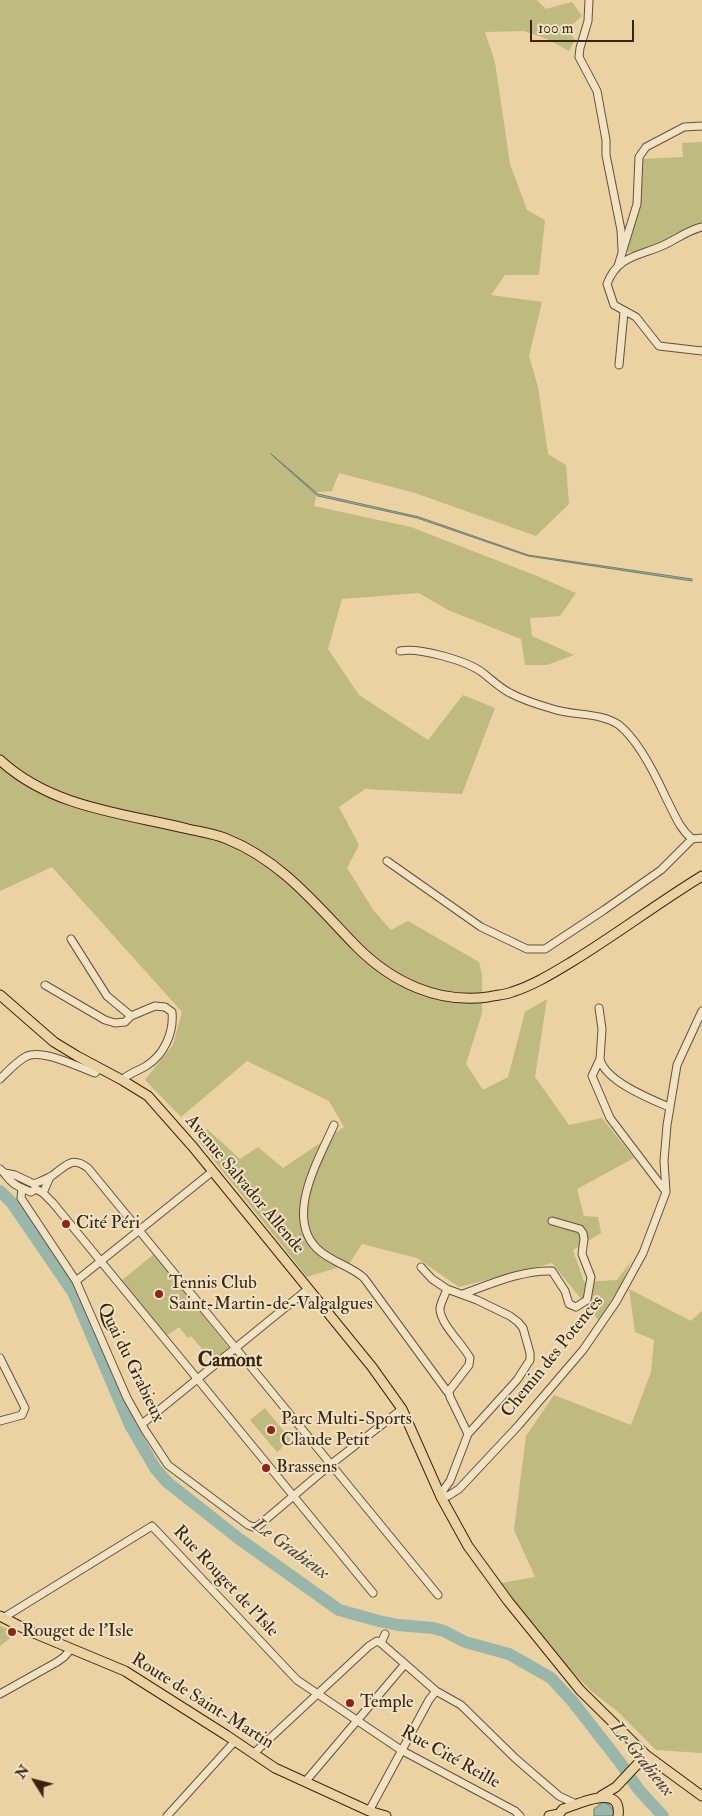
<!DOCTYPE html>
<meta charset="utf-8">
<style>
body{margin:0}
#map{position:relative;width:702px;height:1816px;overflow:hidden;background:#ead2a2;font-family:"IM FELL Double Pica",serif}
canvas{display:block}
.north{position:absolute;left:10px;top:1756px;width:50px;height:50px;-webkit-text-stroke:4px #f1e2c3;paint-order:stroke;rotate:306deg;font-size:14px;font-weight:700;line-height:20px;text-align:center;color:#3c2414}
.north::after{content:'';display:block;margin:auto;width:18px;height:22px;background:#3c2414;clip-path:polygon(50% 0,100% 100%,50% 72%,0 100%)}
.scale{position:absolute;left:530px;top:20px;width:104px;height:22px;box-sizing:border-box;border:2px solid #3c2414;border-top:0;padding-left:6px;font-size:15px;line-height:18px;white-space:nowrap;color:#3c2414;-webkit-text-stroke:4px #f1e2c3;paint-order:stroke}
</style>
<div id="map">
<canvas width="702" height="1816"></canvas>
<div class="north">N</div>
<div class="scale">100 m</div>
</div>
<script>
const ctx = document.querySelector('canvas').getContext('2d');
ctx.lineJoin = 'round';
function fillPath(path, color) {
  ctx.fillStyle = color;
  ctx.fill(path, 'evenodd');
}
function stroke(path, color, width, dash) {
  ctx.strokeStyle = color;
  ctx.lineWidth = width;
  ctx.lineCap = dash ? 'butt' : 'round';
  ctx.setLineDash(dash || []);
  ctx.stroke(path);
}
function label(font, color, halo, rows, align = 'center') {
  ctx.font = font + ' "IM FELL Double Pica",serif';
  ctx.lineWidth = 4;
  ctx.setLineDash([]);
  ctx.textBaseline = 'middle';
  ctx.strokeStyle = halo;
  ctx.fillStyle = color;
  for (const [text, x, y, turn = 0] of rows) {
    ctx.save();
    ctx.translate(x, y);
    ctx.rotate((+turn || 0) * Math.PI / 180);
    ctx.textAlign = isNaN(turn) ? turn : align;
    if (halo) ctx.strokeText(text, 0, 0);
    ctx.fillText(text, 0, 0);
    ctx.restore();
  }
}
fillPath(new Path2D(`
 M 0,0 L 537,0 L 546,9 L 572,2 L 582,16 L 567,30 L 575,40 L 569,51 L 547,39 L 524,31 L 485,32 L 495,62 L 510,164 L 527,210 L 545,220 L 539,275 L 505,275 L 491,295 L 542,302 L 529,356 L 538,387 L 548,454 L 566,465 L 569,504 L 536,536 L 415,493 L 339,473 L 332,491 L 317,492 L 314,506 L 411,527 L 537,576 L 576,593 L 560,616 L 530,618 L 532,636 L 574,655 L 547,665 L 525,665 L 521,639 L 448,610 L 419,593 L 342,599 L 328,649 L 359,695 L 428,740 L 463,695 L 495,708 L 462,794 L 365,789 L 339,807 L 359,845 L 347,868 L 374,911 L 391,930 L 408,921 L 479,962 L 482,975 L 482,1013 L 466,1064 L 483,1090 L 508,1077 L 525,1012 L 547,999 L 535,1077 L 569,1125 L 602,1118 L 634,1158 L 577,1189 L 584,1216 L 598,1217 L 601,1233 L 573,1250 L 584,1282 L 617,1280 L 631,1261 L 621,1284 L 599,1321 L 552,1263 L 459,1287 L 417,1258 L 362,1244 L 349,1264 L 307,1277 L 198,1140 L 207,1129 L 240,1159 L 258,1147 L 283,1168 L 344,1127 L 329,1101 L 247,1061 L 181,1117 L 145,1080 L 173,1045 L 182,1012 L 52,867 L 0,891 Z
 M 702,142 L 702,223 C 682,228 643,258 624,251 L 640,203 L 642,159 L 683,157 L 682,143 Z
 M 154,1254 L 228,1347 L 213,1362 L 191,1336 L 188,1338 L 179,1327 L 166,1336 L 121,1281 Z
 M 629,1289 L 691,1321 L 702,1310 L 702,1753 L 656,1750 L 617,1711 L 591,1691 L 556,1655 L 501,1583 L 535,1577 L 514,1530 L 526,1436 L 554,1395 L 631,1425 L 651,1372 L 654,1340 L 635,1332 Z
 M 265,1408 L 291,1440 L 277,1452 L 250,1420 Z
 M 0,1626 L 17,1633 L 0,1646 Z`), '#beba80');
const water = new Path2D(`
 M 271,454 L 318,494 L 419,517 L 528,555 L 692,579 L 692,581 L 528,556 L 417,518 L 318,496 Z
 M 604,1802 L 609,1805 L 614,1811 L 613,1816 L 594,1816 L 594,1809 Z`);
fillPath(water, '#98b6aa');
stroke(water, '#737c6e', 1);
stroke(new Path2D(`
 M 0,1191 L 12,1203 L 73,1292 L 130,1425 L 155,1468 L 167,1482 L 238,1538 L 339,1610 L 379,1621 L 398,1625 L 433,1628 L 444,1631 L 465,1642 L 509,1654 L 551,1678 L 573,1702 L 619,1761 L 639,1790 L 663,1816`), '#98b6aa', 12);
const minor = new Path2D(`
 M 589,0 L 588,21 L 580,48 L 579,57 L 597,91 L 606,140 L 606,155 L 621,230 L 622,250
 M 702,227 C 689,230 678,238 666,244 C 642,256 618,254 607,284 L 614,305 L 636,317 L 659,346 L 702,351
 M 618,266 L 637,204 L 639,157 L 646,147 L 684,127 L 702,126
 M 619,365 L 624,312
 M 400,651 C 419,647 468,661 483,673 C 492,680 500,688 510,693 C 523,700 539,705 553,709 C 574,716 600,712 619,725 C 638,740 656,776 666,798 C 674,813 679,828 692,839 L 702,838
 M 387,861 L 481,927 L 527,949 L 545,949 L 604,910 L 661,870 L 692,839
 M 71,939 L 107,996 L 131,1016
 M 45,985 L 105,1020 L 115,1023 L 125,1022 L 131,1016 L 155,1006 L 165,1007 L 172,1012 C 174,1033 164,1055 146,1066 C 138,1071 129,1073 122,1080
 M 599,1008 L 602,1029 L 600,1059 L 592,1076 L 610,1118 L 666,1192
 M 600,1059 C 605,1081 650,1099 669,1107
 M 0,1079 C 8,1071 17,1061 27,1056 C 44,1049 78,1067 95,1073 L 99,1068
 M 334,1125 C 318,1161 282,1221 321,1252 C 335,1263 352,1267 364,1278 L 449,1394
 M 0,1169 C 5,1173 7,1178 12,1182 C 17,1187 25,1189 31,1192 L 36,1189
 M 5,1173 L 15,1175 L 34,1184 L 35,1187
 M 34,1184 C 41,1181 47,1179 53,1175 C 67,1165 72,1156 88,1168 L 438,1595
 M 22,1188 L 21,1198 L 76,1281 L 127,1398 L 145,1430 L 168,1465 L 248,1525 L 253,1527 L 258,1526 L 330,1465 L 402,1409
 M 36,1189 L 43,1193 L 53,1203 L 373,1593
 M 43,1193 L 50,1177
 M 421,1267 L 432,1279 L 447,1289 C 445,1295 441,1302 440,1308 C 439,1323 463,1344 470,1358 L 469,1365 L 449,1391 L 450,1397 L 468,1434
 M 76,1281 L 213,1171
 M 447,1289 L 477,1300 L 510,1316 L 518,1322 L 523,1328 L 530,1353 L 530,1360 L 517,1380 L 468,1434 L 450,1481 L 444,1489 L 441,1497 L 448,1496 L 459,1489 L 518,1426 L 583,1350 L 616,1302 L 643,1253 L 666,1192 L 664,1161 L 667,1125 L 677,1065 L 702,1011
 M 463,1294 C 491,1284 522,1270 552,1271 L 565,1291 L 569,1304 L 576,1307 L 587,1300 L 591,1277 L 582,1254 L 584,1239 L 583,1233 L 580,1229 L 552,1221
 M 0,1358 L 25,1408 L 22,1415 L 0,1421
 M 142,1424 L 308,1289
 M 3,1618 L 152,1526 L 297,1680 L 401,1750 L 515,1811 L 520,1816
 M 381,1643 L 436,1691 L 461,1705 L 516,1759 L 559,1796 L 576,1804
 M 381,1643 L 385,1634
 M 0,1694 L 57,1662 L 64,1657 L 71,1649
 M 253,1754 L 369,1646 L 377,1641 L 381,1643
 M 305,1782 L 405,1664
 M 369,1811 L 429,1700 L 436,1691
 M 167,1816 L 235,1741`);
const major = new Path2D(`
 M 0,760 C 52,808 123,813 188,829 C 201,832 215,834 227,839 C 282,861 317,906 357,947 C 392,982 438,1004 488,997 C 496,995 505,995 512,992 C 534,985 553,973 573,961 C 617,934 658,903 702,876
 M 0,995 L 54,1042 L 77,1056 L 122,1080 L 148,1096 L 193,1147 L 372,1367 L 402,1409 L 441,1497 L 468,1546 L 508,1601 L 580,1690 L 646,1755 L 702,1796
 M 0,1616 L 29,1631 L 125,1671 L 226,1735 L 275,1768 L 369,1811 L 386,1816
 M 601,1796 L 616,1787 L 646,1755
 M 549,1816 L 559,1814 L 563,1809 C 578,1804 623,1782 618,1816`);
stroke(minor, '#685038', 9);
stroke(major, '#3c2414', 11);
stroke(minor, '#f1e2c3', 7);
stroke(major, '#ead2a2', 9);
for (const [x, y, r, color] of [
 [66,1224,5,"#8f2418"],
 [159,1294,5,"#8f2418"],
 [271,1430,5,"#8f2418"],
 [266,1468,5,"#8f2418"],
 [12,1632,5,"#8f2418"],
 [350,1703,5,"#8f2418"]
]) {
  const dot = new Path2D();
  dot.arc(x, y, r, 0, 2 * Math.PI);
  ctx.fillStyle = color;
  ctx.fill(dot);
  stroke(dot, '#f1e2c3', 2);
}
label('18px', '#3c2414', '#f1e2c3', [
 ["Avenue Salvador Allende",244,1185,50],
 ["Chemin des Potences",553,1357,-51],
 ["Quai du Grabieux",130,1363,64],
 ["Rue Rouget de l'Isle",225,1582,47],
 ["Route de Saint-Martin",202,1702,32],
 ["Rue Cité Reille",450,1758,29]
]);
label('18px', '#3c2414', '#f1e2c3', [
 ["Cité Péri",76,1224],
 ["Tennis Club",169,1284],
 ["Saint-Martin-de-Valgalgues",169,1305],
 ["Parc Multi-Sports",281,1420],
 ["Claude Petit",281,1441],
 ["Brassens",276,1468],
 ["Rouget de l'Isle",22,1632],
 ["Temple",360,1703]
], 'left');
label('italic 19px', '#53483a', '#f1e2c3', [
 ["Le Grabieux",290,1550,36],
 ["Le Grabieux",641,1760,51]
]);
label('bold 20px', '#3c2414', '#f1e2c3', [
 ["Camont",230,1362]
]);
</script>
